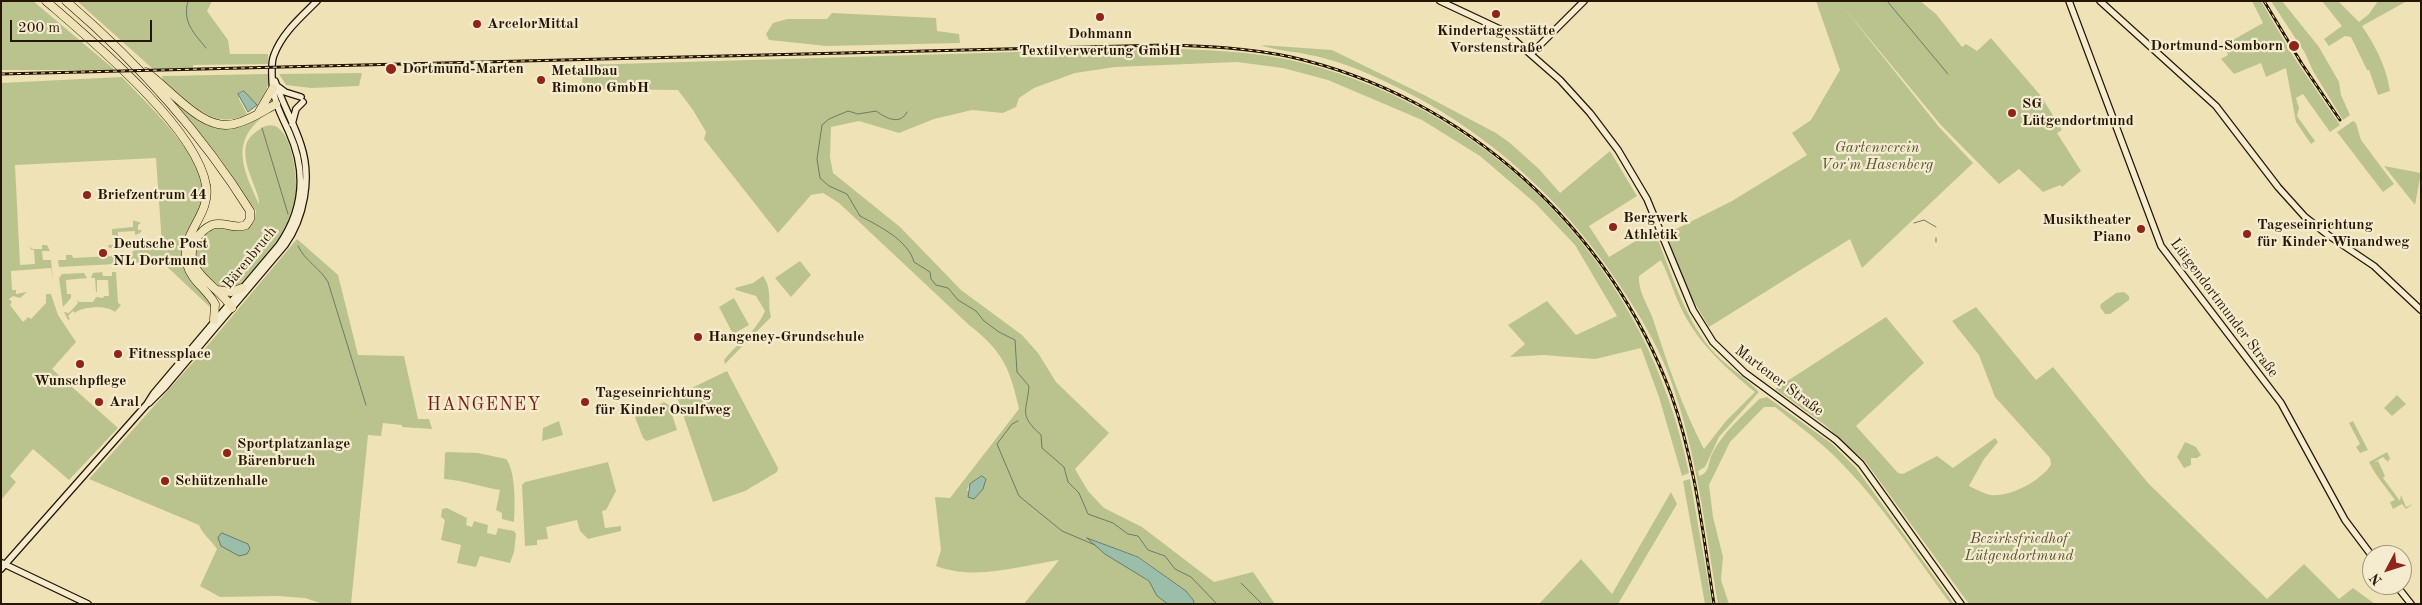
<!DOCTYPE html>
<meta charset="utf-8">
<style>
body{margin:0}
#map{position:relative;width:2422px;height:605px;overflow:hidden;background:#f0e2b7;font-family:"Old Standard TT",serif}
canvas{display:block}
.frame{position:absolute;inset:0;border:2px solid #261601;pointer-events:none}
.north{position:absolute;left:2362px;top:545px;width:50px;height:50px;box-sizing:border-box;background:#f5ecd0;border:1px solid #a2967d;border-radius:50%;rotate:230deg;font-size:14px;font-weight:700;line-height:20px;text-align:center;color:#261601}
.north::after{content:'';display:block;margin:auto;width:18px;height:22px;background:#8f2418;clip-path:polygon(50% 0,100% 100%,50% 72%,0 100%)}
.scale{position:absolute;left:10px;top:20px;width:142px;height:22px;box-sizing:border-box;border:2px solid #261601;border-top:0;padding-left:6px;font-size:15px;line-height:18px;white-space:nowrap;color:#261601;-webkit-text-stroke:4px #f5ecd0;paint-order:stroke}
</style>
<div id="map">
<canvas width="2422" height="605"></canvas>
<div class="frame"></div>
<div class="north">N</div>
<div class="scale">200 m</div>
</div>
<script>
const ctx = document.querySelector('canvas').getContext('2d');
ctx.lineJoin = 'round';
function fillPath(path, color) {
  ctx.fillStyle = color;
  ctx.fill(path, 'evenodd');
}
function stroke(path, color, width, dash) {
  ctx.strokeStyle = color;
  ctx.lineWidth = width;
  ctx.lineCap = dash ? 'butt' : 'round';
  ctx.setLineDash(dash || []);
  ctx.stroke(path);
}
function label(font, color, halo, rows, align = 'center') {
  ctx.font = font + ' "Old Standard TT",serif';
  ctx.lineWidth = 4.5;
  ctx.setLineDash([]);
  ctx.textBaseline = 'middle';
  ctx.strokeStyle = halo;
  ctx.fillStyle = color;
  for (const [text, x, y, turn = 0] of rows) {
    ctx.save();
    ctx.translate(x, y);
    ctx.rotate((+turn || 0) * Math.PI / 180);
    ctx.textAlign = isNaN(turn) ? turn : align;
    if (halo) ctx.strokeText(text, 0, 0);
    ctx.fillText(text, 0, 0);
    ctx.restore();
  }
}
fillPath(new Path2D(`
 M 1,1 L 33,1 L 115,70 L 1,70 Z
 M 77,1 L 212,1 L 207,11 L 228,40 L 230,54 L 268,54 L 268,64 L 193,65 L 193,68 L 153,69 Z
 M 1816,1 L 1920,1 L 1936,14 L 1962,47 L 1966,44 L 1977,51 L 1991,38 L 2041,96 L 2062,130 L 2057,133 L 2081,171 L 2062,187 L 2060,185 L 2043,192 L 2019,169 L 1999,184 L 1940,124 L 1845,9 L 1939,127 L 1973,163 L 1862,268 L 1850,239 L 1709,327 L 1687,290 L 1666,234 L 1732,201 L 1807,155 L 1792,133 L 1811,120 L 1840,70 Z
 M 2252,1 L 2261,1 L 2293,56 L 2340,125 L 2330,132 L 2303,94 L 2296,98 L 2299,108 L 2297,116 L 2315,141 L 2311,144 L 2296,122 L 2286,68 L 2266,77 L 2261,63 L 2234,74 L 2221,59 L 2228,55 L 2224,45 L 2263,23 Z
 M 2271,1 L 2282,1 L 2319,47 L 2339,82 L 2341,95 L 2350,115 L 2343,120 L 2313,71 L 2305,53 Z
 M 2322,1 L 2338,1 L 2359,22 L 2369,14 L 2378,1 L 2407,1 L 2362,26 C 2376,47 2386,66 2390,91 L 2378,95 L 2369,70 L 2367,70 L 2351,37 L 2345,36 L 2329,46 L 2324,39 L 2342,26 Z
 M 832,13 L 936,18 L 937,31 L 959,34 L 960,43 L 827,46 L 769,40 L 766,34 L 773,23 L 787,19 L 827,19 Z
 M 1261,45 L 1332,50 L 1424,95 L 1496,133 L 1510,143 L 1539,169 L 1560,193 L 1610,151 L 1637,196 L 1589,226 L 1609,257 L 1654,230 C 1670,269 1683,315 1710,348 C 1724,365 1744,376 1759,392 L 1719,437 L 1705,467 L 1698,471 L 1699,476 C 1710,473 1708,462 1712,454 C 1722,433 1743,416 1759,399 L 1767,397 L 1832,444 L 1856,468 L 1954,604 L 1951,604 L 1946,598 C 1914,554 1883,506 1845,467 C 1824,444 1799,426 1775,407 L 1764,407 L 1730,442 L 1709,485 L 1713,517 L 1723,557 L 1721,580 L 1729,604 L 1718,604 C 1705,529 1697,453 1671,381 C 1661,353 1646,326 1630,301 C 1571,206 1487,128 1384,81 C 1361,70 1336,60 1310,55 C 1294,51 1276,51 1261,45 ZM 1661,260 C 1670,278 1675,297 1684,314 C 1701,346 1727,369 1755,392 L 1726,421 L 1704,449 C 1683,409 1667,363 1653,319 C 1648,305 1638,292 1639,276 Z
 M 1149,48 C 1201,50 1253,50 1303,63 C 1501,114 1649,273 1689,473 L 1682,476 L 1659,397 L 1641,348 L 1595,359 L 1543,355 L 1510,357 L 1525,344 L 1508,325 L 1547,301 L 1576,335 L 1617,316 L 1575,245 L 1535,203 L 1480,156 L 1422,120 L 1328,80 L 1283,68 L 1237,62 L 1115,67 L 1075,73 L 1034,88 L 1019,98 L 1016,107 L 1003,113 L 972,110 L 934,119 L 899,133 L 859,121 L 831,127 L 830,157 L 833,173 L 900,227 L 961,290 L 1022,335 L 1038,353 L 1056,382 L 1109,433 L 1075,469 L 1088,491 L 1104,508 L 1142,527 L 1214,582 L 1253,572 L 1275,604 L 1193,604 L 1194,601 L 1186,591 L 1139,557 L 1087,538 C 1105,556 1128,565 1148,581 C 1155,586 1159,596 1168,604 L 1024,604 L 1059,560 C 1019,566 975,581 936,566 L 941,550 L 935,497 L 950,498 L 1019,409 C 1010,369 1003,351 969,325 L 839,203 L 823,193 L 811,195 L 778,233 L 704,139 L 706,132 L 693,110 L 678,90 L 582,89 L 583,65 ZM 982,476 L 986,479 L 983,489 L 974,499 L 967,490 L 970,484 Z
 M 362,73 L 359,86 L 311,88 L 286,85 L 279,74 Z
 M 268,74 C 271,85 263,97 257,106 L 244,91 L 239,92 L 239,99 L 247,114 C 212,132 189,102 163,80 L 162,76 Z
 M 122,77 C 148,105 211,162 203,202 C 199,220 189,239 182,256 L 211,300 L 212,309 L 163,263 L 163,256 L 153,262 L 59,267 L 58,260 L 66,260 L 66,255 L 72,255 L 73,258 L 132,255 L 133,251 L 135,250 L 134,247 L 109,248 L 108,245 L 147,243 L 147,246 L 162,245 L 156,158 L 15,165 L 20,265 L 35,264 L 34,250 L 31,250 L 30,246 L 32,249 L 42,249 L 42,245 L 47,245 L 50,251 L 42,251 L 43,260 L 51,260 L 53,282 L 51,268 L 11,271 L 12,290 L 16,290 L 16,294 L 27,292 L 20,298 L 13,296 L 9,299 L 12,302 L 10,305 L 23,322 L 28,317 L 31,319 L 46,303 L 46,294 L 51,294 L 58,315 L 76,342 L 52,369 L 118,428 L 69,480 L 33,449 L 10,476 L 16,482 L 2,499 L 1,83 Z
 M 167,93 L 220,127 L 272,110 C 230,138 240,163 259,204 C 261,193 239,163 247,142 C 250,136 255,132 260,129 C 290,109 298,176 296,195 C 294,204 288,222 284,230 C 276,247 258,263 246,278 C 231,297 214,288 200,271 C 196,265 195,257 196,249 C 200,216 231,236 248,228 L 254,222 L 256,211 L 219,157 Z
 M 2353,121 L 2356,123 L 2361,140 L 2394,184 L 2383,192 L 2337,132 Z
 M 2384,166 L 2421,173 L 2415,205 Z
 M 133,220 L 141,223 L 138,225 L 138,230 L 142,230 L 140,233 L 135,235 L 135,231 L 118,232 L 118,236 L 112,235 L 112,229 L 133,227 Z
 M 297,239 L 338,275 L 358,355 L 404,356 L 418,419 L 429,419 L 432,429 L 402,427 L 402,425 L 383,423 L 381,436 L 368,435 L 351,604 L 323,604 L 305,598 L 277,596 L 220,597 L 200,586 L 217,549 C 211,540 203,535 199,525 L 89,479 L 203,351 Z
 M 800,261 L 811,275 L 791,297 L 775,278 Z
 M 102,272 L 103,276 L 112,276 L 112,272 L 116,272 L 118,303 L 121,305 L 115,312 C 108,305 82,306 75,313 L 73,311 L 68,316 L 70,319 L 68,320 L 64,312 L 69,313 L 78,303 L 77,299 L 79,302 L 93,302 L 96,297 L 103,298 L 104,296 L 109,296 L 108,280 L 97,280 L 97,292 L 96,292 L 95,278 L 91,278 L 93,273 Z
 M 84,273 L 87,278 L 66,280 L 67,294 L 71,294 L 71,298 L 63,307 L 59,278 L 62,274 Z
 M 763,276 C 773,290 767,301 771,317 L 725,364 L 724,360 C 739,341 754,335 765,311 L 756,296 L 736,290 L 735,288 L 753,283 Z
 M 2124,292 L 2129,296 L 2129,300 L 2110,314 L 2105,314 L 2100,307 L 2101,304 L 2116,293 Z
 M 734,298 L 749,325 L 733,334 L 719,307 Z
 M 1976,307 L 2036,380 L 2053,367 L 2148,483 L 2267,599 L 2304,564 L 2339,599 L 2353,588 L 2375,604 L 1969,604 L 1865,461 L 1825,425 L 1775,389 L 1886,317 L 1924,363 L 1856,426 L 1898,473 L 1903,474 L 1937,456 L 1953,468 L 1995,438 L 1998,442 L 1984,459 L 1969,486 C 1976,489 1984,494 1991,495 C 2011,497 2040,481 2051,465 L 2050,458 L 1995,397 L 1979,355 L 1952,321 Z
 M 727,371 L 778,468 L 777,472 L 745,491 L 713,502 L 677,397 L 677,395 Z
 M 2397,395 L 2406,404 L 2392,416 L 2384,408 Z
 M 664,402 L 669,405 L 677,430 L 647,441 L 643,438 L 635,417 Z
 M 559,421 L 563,435 L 542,441 L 543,428 Z
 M 2353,421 L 2368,450 L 2360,453 L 2356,447 L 2360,444 L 2349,423 Z
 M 2185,442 L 2196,447 L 2201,455 L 2197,458 L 2191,458 L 2191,465 L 2184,468 L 2177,457 Z
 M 447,452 L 478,453 L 506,459 C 516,471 515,506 514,522 L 502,519 L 502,513 L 496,510 L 500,490 C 481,487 463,480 444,479 L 445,453 Z
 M 2387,452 L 2391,460 L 2389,459 L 2388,462 L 2383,457 L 2376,461 L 2375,463 L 2380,459 L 2378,461 L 2385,476 L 2383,478 L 2400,501 L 2401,495 L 2406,507 L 2413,504 L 2406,509 L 2402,504 L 2393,509 L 2390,502 L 2395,500 C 2385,486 2377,478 2369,462 Z
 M 608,462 L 616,491 L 606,510 L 602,511 L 605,528 L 621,526 L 621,531 L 588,539 L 580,531 L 577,520 L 546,527 L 548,539 L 537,540 L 537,545 L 525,546 L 522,485 L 525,482 Z
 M 1690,479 L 1712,604 L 1705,604 L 1683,481 Z
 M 1671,492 L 1677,504 L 1618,604 L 1539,604 L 1581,559 L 1612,594 Z
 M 447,508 L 467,518 L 466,525 L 472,527 L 474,521 L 488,525 L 487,533 L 496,535 L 498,528 L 514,531 L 516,534 L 514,552 L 510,563 L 480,556 L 476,567 L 457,563 L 461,545 L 441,540 L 445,520 L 441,517 L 442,509 Z`), '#bac38e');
const water = new Path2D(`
 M 244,91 L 257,105 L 248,112 L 238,94 Z
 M 982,476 L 986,479 L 983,489 L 974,499 L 968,497 L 970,484 Z
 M 222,533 L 248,544 L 250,549 L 247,554 L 239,556 L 221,546 L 218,538 Z
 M 1087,538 L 1138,557 L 1186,591 L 1194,601 L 1193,604 L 1168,604 L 1157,596 L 1149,581 L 1105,554 Z`);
fillPath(water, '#9bbeaa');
stroke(water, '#6c7b66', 1);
stroke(new Path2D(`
 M 188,1 C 182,22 194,33 206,48
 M 1887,1 L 1948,74
 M 907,112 C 900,126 886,118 876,111 L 858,114 L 848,111 L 829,119 L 822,125 L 817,159 L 820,178 L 829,186 L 847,194 L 860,216 C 879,226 908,240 914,262 L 930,272 L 931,279 L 936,285 L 948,288 L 958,300 L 976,311 L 984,321 L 999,332 L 1015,340 L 1017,372 L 1029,386 C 1027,412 1018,414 1041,435 L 1042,448 L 1064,467 L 1068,482 L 1079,493 L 1088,514 L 1113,523 L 1128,534 L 1138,536 L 1148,550 L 1165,556 L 1175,569 L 1191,577 L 1217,604
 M 262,128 L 288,214
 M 1914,223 L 1924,220 L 1936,227
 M 1936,238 L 1936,242
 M 298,246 C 305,261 320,268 328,282 L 366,405
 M 1018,421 L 1012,424 L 997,444 L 1019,496 L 1062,531 L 1095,545
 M 1241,583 L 1262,604`), '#6c7b66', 1);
const secondary = new Path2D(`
 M 1440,1 L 1504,31 L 1560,80 L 1590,113 L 1618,150 L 1647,199 L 1693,310 L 1713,342 L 1745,373 L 1836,440 L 1861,464 L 1961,604
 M 2069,1 L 2161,246 L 2281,403 L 2345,520 L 2372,556
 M 2100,1 L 2216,106 L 2278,187 L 2305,217 L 2328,235 L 2374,266 L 2421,310
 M 1531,54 L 1584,1
 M 277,86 L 285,92 L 301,97
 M 292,124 L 296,109 L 303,102
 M 149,403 L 165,387 L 285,245 C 304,218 312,178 301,145 C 294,123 282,103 275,81
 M 2,563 L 88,604
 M 1,569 L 147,404 L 154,393 L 279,245 C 304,209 307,172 289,132 C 281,115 272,98 272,78 C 272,70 271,62 274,55 C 282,33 301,17 317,1
 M 2396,585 L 2411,604`);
const highway = new Path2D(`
 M 46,1 C 91,40 196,127 206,185 C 212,215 178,235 187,264 C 191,281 208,290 215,304 L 214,320
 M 66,1 C 137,62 200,131 250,211 L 250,219 L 246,225 C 235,230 224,221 212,225 C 205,228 199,234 195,241 C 180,272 220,286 232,308
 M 146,72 C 170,88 202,132 234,124 C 249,121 263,111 276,104
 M 259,112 L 273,88
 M 217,290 L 231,292 L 242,288`);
stroke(secondary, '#261601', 8);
stroke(highway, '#261601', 9);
stroke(secondary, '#f5ecd0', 5.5);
stroke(highway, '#f0e2b7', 8);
const rail = new Path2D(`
 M 2264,1 L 2302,64 L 2340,120
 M 1,74 L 1165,45 C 1207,46 1249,48 1291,57 C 1464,96 1610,228 1671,394 C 1695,461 1703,534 1714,604`);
stroke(rail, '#261601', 3);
stroke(rail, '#f5ecd0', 1, [4]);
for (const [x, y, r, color] of [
 [1496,14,5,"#8f2418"],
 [1100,17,5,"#8f2418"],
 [477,24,5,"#8f2418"],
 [2294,46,6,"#8f2418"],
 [391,69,6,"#8f2418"],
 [541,80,5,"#8f2418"],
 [2012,113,5,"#8f2418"],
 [87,195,5,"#8f2418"],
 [1613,227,5,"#8f2418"],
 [2141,229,5,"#8f2418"],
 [2247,234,5,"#8f2418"],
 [103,253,5,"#8f2418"],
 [698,337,5,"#8f2418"],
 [118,354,5,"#8f2418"],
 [80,364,5,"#8f2418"],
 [99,402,5,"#8f2418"],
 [585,402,5,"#8f2418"],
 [227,453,5,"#8f2418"],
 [165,481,5,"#8f2418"]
]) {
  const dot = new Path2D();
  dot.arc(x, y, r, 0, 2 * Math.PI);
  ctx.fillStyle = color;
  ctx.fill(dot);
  stroke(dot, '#f5ecd0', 2);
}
label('bold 15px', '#261601', '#f5ecd0', [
 ["ArcelorMittal",487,24],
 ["Kindertagesstätte",1496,31,"center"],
 ["Vorstenstraße",1496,48,"center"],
 ["Dohmann",1100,34,"center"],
 ["Textilverwertung GmbH",1100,51,"center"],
 ["Dortmund-Somborn",2283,46,"right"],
 ["Dortmund-Marten",402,69],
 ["Metallbau",551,71],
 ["Rimono GmbH",551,88],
 ["SG",2022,104],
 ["Lütgendortmund",2022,121],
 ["Briefzentrum 44",97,195],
 ["Bergwerk",1623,218],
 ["Athletik",1623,235],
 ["Musiktheater",2131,220,"right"],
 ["Piano",2131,237,"right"],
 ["Tageseinrichtung",2257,225],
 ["für Kinder Winandweg",2257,242],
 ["Deutsche Post",113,244],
 ["NL Dortmund",113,261],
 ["Hangeney-Grundschule",708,337],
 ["Fitnessplace",128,354],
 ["Wunschpflege",80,381,"center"],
 ["Tageseinrichtung",595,393],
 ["für Kinder Osulfweg",595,410],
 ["Aral",109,402],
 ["Sportplatzanlage",237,444],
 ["Bärenbruch",237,461],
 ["Schützenhalle",175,481]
], 'left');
label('italic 15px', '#5a5332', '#f5ecd0', [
 ["Gartenverein",1877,148],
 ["Vor'm Hasenberg",1877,165],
 ["Bezirksfriedhof",2019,539],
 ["Lütgendortmund",2019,556]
]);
label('15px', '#261601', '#f5ecd0', [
 ["Bärenbruch",250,258,-51],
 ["Lütgendortmunder Straße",2224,308,53],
 ["Martener Straße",1779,381,37]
]);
ctx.letterSpacing = '1px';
label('18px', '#7a1f14', '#f5ecd0', [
 ["HANGENEY",484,405]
]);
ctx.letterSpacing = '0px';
</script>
